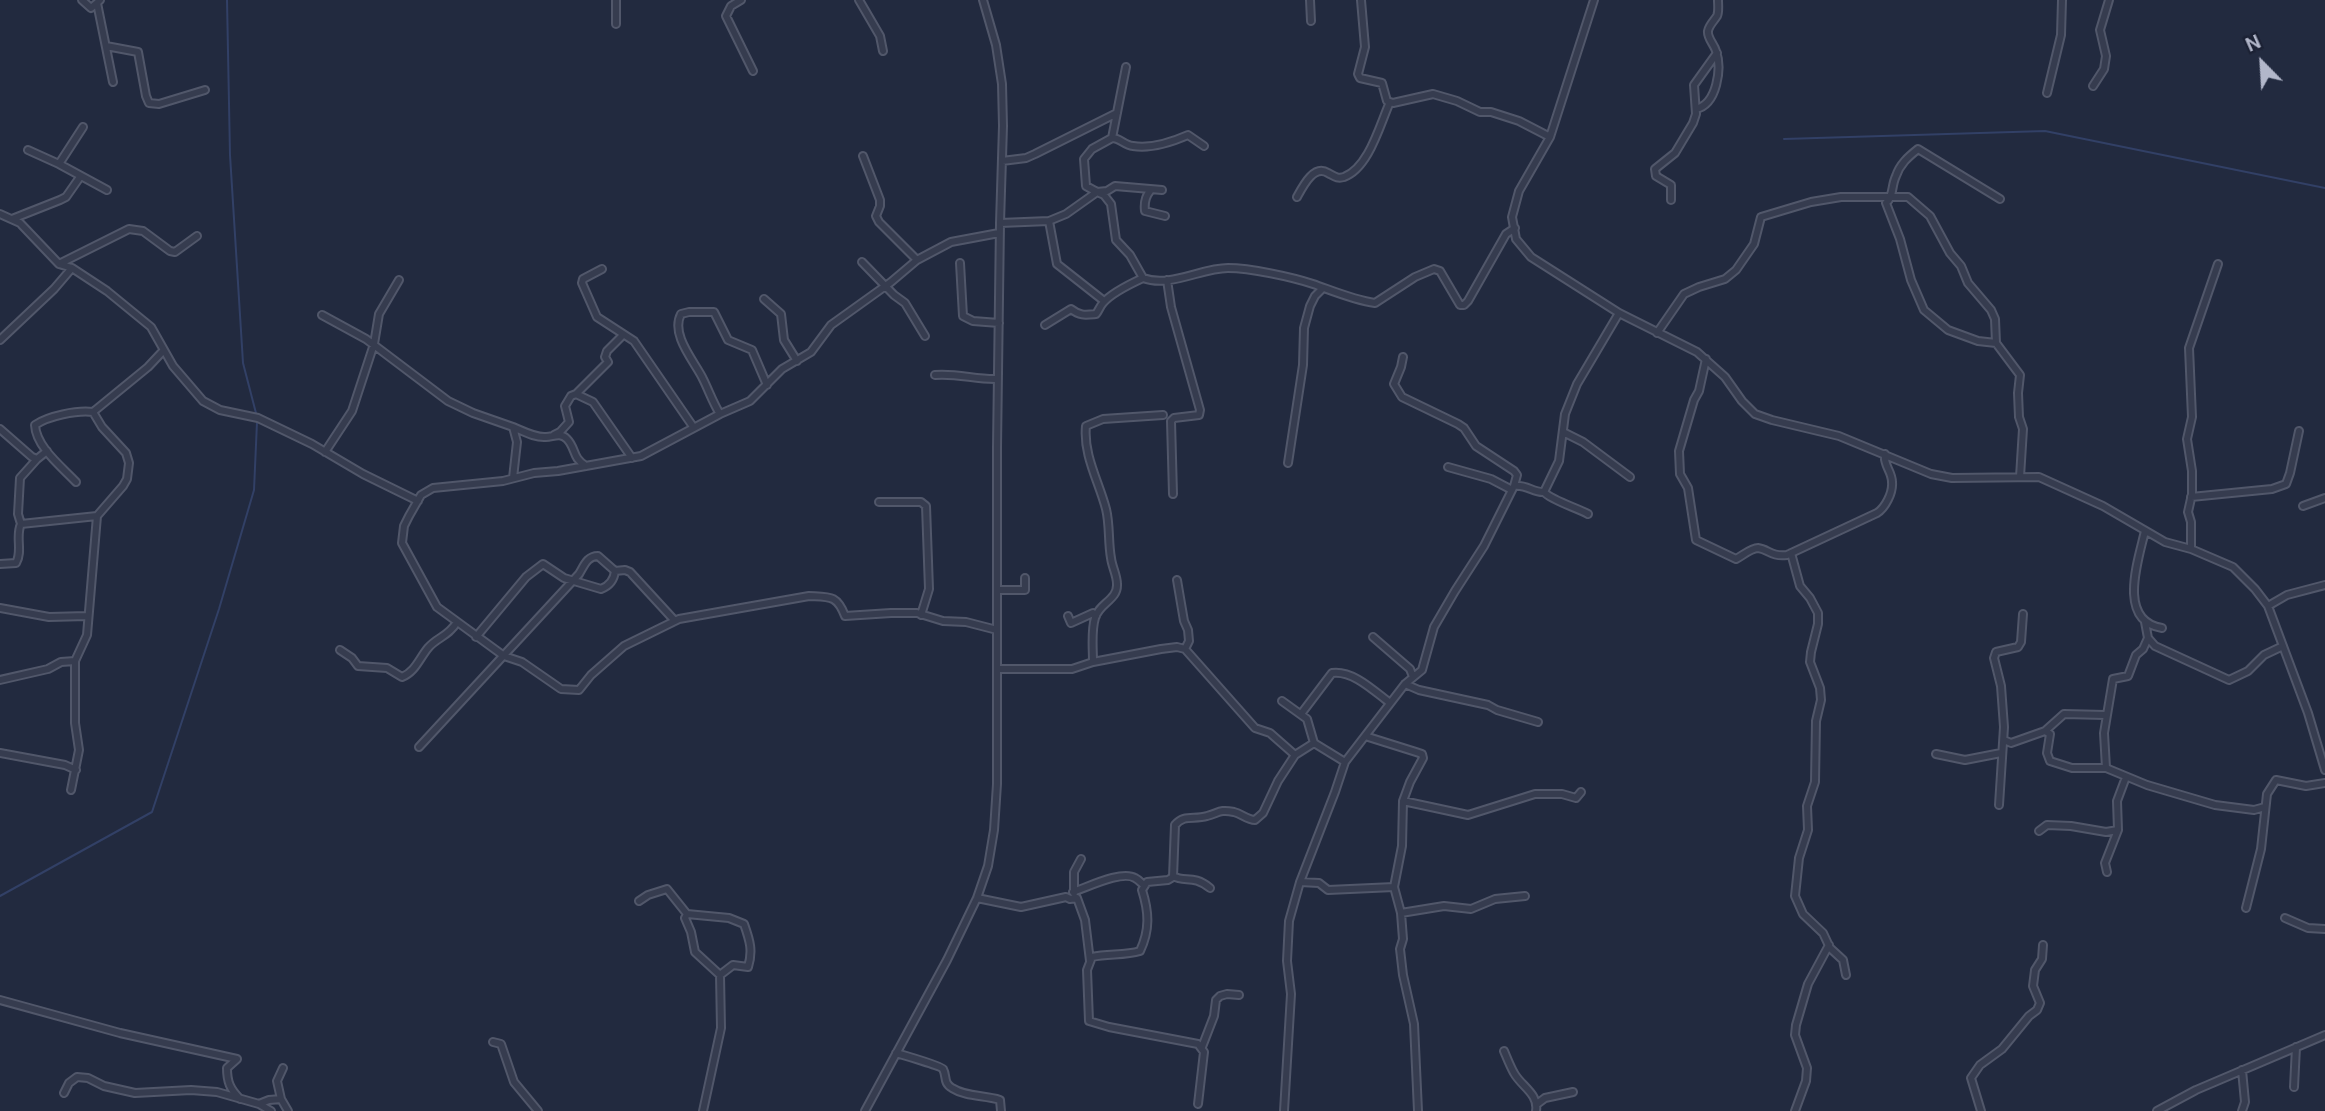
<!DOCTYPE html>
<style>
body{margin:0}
#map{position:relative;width:2325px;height:1111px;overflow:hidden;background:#222a3f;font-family:"DM Sans",sans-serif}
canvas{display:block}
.north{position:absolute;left:2227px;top:28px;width:70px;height:70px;-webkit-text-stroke:5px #1b2134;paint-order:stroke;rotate:336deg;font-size:19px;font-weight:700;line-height:28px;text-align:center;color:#b2b7ca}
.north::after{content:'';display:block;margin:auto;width:24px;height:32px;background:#b2b7ca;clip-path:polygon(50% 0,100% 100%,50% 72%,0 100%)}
</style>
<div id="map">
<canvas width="2325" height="1111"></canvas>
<div class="north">N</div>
</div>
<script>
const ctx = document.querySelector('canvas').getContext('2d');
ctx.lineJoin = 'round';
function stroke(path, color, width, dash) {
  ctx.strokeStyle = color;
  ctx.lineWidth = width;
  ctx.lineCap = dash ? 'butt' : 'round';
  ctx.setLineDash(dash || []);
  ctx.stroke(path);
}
stroke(new Path2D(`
 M 227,0 L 230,155 L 243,363 L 257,417
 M 1784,139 L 2045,131 L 2325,188
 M 0,896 L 152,812 L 219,609 L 254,490 L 257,422`), '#324066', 2);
const minor = new Path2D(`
 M 82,0 L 91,8 L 97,3
 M 100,0 L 97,3 L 113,82
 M 741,0 L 731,6 L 726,16 L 753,71
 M 859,0 L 880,36 L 883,51
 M 1310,0 L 1311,21
 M 1361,0 L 1365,47 L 1358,74 L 1360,78 L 1382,83 L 1387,101 L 1393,103 L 1433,94 L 1457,101 L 1480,112 L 1491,112 L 1519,121 L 1550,137
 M 1594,0 L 1550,137 L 1519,191 L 1512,217 L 1516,239 L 1531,257 L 1619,313 L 1697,352 L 1725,377 L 1742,401 L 1755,414 L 1772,420 L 1839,436 L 1931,474 L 1952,478 L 2039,477 L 2103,506 L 2165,542 L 2191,549 L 2233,567 L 2255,589 L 2268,606 L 2287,595 L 2325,585
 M 616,24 L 616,0
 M 106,46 L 138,52 L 146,96 L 149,103 L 159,104 L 205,90
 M 1126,67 L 1112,138 L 1092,149 L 1084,159 L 1086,186 L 1097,192 L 1107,191 L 1115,186 L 1162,190
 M 2093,86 L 2104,69 L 2106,56 L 2100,30 L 2109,0
 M 2047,93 L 2061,35 L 2062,0
 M 1696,109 C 1717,104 1722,69 1716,51 C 1714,44 1707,38 1708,31 C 1709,25 1714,21 1717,16 C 1719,12 1718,5 1718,0
 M 1112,138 C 1120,138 1124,145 1133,146 C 1151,149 1172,142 1188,135 L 1204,146
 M 28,150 L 59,164 L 107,190
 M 863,156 L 880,200 L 880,206 L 876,216 L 879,222 L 917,260
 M 1002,161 L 1026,158 L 1035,154 L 1117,113
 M 59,164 L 83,127
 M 1150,191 C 1145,197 1144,203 1145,211 L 1165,216
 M 1297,197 C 1303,186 1314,164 1328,173 C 1334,176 1337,179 1344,177 C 1369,168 1380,124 1390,102
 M 1671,200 L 1671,185 L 1656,176 L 1655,169 L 1675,153 L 1693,123 L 1696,114 L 1694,85 L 1717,53
 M 0,214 L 20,223 L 59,264 L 72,268 L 107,291 L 151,327 L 173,366 L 203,401 L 220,410 L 258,418 L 312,444 L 363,474 L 418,501
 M 12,219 L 60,200 L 66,197 L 80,177
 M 1049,221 L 1057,264 L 1104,301
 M 1000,223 L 1049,221 L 1066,214 L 1097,192 L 1104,195 L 1111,204 L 1116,240 L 1130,255 L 1143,278 C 1170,288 1201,268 1228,268 C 1250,268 1292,277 1313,284 C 1333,291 1354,300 1375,303 L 1415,277 L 1434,269 L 1440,271 L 1460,305 L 1464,305 L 1468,301 L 1506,234 L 1515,228
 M 862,262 L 894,295 L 905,303 L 925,336
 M 960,263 L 963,316 L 973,321 L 999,323
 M 59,264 L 129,229 L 143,231 L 170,251 L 175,252 L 197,236
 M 602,269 L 583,279 L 582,283 L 597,317 L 634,341 L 694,428
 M 1167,280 L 1171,307 L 1200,410 L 1199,415 L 1174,418 L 1171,421 L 1173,494
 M 764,299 L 781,314 L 784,340 L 797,361
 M 322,315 L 366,339 L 448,401 L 473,413 L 513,427 L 517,442 L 513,478
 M 1045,325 L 1071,309 C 1080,316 1085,315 1096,314 C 1099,310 1100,306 1103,303 C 1111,293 1130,284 1143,278
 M 1657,333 L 1684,294 L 1699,287 L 1725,279 L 1736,270 L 1754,244 L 1761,217 L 1811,202 L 1841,197 L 1908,197 L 1930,216 L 1950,253 L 1961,266 L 1968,283 L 1991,310 L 1995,319 L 1996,343 L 2020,375 L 2018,393 L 2019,417 L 2023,429 L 2020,477
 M 0,340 L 54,289 L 72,268
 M 1996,343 L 1978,341 L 1948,330 L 1924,310 L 1911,280 L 1900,239 L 1886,203 C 1894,196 1891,186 1896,176 C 1900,164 1908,157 1918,149 L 2000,199
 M 1403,357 L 1401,367 L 1394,384 L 1402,397 L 1458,424 L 1464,428 L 1476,446 L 1514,471 L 1517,475 L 1514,486
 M 1706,359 L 1699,391 L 1694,400 L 1679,451 L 1680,474 L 1688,488 L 1696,540 L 1736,559 C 1742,556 1751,548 1758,548 C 1768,549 1771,557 1787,555 L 1877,513 C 1885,508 1893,493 1892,482 C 1892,471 1883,465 1885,454
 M 935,375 C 957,373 977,380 998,379
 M 576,394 L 608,362 L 605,357 L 607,351 L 623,335
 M 720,414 C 713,403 709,391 703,379 C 695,362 670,335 681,314 L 689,312 L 714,312 L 728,340 L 752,350 L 767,385
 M 513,427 C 523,431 535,438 546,437 C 553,437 560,432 567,439 C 576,448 572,458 586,466
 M 0,429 L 32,457 L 37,459 L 47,451
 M 1563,432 L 1583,442 L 1630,477
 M 554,435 L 560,432 L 569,422 L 565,406 L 571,396 L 576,394 L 593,402 L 632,458
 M 325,452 L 352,411 L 374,344 L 379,314 L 399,280
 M 1288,463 L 1303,365 L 1304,328 L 1310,306 L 1315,296 L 1323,288
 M 1448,467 L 1491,479 L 1512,490
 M 76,482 C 62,467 36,447 35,425 C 48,416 77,410 93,412
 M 1544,492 C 1551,500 1577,508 1588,514
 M 2191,497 L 2272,489 L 2286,484 L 2290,473 L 2299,431
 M 879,502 L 921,502 L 926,506 L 929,589 L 921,615
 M 2303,506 L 2325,498
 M 21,524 L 18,514 L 20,478 L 37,459
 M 2145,531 C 2138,561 2117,621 2162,628
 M 2191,549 L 2191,522 L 2188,512 L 2192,494 L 2192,471 L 2187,439 L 2192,417 L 2189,348 L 2218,264
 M 1791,553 L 1800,586 L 1810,598 L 1818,613 L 1818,624 L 1811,652 L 1810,662 L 1820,688 L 1821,700 L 1816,721 L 1815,782 L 1807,806 L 1808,830 L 1799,858 L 1795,896 L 1803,914 L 1823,933 L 1830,948 L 1843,960 L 1846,975
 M 0,564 L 16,563 C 23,551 15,536 21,524 L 97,516
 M 1177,580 L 1184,621 L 1188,630 L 1189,641 L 1185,649
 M 998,590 L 1025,590 L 1025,578
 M 2268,606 L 2308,713 L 2325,770
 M 0,608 L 49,617 L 87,616
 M 1068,616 L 1071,623 L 1093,613 L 1096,616
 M 2145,622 L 2148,638 L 2155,646 L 2229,680 L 2248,671 L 2264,655 L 2283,646
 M 997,630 L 966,622 L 943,621 L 917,613 L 891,613 L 845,616 C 837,595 830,597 809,596 L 679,619 L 624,646 L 591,675 L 579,690 L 561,689 L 522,662 L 504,656 L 437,607 L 402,543 L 404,526 L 409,516 L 421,495 L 433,488 L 503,481 L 534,473 L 558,471 L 641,456 L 720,414 L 750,401 L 782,369 L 811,352 L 831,325 L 891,282 L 917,260 L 951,242 L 999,233
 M 476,637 L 526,577 L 543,564 L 564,578 L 601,589 C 609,586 614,580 615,571
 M 1373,637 L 1410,669 L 1413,677
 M 340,650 L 352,658 L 358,666 L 387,668 L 402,677 C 415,672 419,659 428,648 C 437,637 448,637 457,622
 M 1093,662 C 1093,648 1091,631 1095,618 C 1099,603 1118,600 1117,584 C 1117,575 1112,567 1111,558 C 1108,542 1110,525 1106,509 C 1099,482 1083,455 1086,426 L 1103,419 L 1163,415
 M 999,669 L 1072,669 L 1093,662 L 1161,649 L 1177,647 L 1185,649 L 1255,728 L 1270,733 L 1295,755 L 1314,743 L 1345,762
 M 0,680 L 48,669 L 61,662 L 75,661
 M 1405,684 L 1419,690 L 1488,705 L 1497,710 L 1538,722
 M 1282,701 L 1307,719 L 1314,743
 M 1301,714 L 1332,673 C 1353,670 1374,691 1390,703
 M 2045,731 L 2064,714 L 2105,715
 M 2004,740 L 2011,743 L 2045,731 L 2050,734 L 2047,753 L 2050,761 L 2072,768 L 2106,768 L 2147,785 L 2215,805 L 2254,810 L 2265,807
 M 419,747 L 579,574 C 584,566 587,556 598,556 L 615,571 L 625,570 L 630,572 L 675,621
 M 0,753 L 65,765 L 76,770
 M 1936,754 L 1965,760 L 2001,753
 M 2106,768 L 2104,733 L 2113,679 L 2128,676 L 2136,655 L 2143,649 L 2148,638
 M 71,790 L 79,750 L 75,723 L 75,661 L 87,635 L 97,516 L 123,486 L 127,479 L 129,463 L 126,453 L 102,427 L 93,412 L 148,367 L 163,351
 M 1403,801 L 1468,815 L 1535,794 L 1562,794 L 1576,798 L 1581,792
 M 1999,805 L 2004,727 L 2001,686 L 1994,658 L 1996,652 L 2018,647 L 2021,642 L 2023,614
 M 2039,831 L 2047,825 L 2071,826 L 2106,832 L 2118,830
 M 2107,872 L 2105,863 L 2118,830 L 2117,801 L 2126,777
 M 1173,876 C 1185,883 1193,874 1210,888
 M 1300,882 L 1319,883 L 1328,890 L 1394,887 L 1402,846 L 1403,801 L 1410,782 L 1423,758 L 1422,754 L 1416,752 L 1365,736
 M 1394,887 L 1401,913 L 1403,939 L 1400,949 L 1403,975 L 1414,1024 L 1418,1111
 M 1073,892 C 1088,887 1122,870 1135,878 C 1139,880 1141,883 1144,885
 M 1074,893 L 1074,872 L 1081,859
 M 977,898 L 1021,907 L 1066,897 L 1070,899 L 1077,898 L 1085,920 L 1090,961
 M 639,901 L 648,895 L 667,889 L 687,914 L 729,918 L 744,924 C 750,941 753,951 748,967 L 733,965 L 720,975 L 721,1028 L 703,1111
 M 2246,908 L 2261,849 L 2267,794 L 2276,780 L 2306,786 L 2325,783
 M 1401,913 L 1444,906 L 1471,909 L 1495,899 L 1525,896
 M 687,914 L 685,918 L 691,932 L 695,952 L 720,975
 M 2285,918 L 2308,928 L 2325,929
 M 0,1000 L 120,1033 L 237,1059 L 227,1068 C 227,1082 230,1089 240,1099
 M 493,1042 L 501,1044 L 514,1082 L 538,1111
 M 1202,1047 L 1214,1016 L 1216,1000 L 1220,996 L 1227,994 L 1239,995
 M 1504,1051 C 1507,1058 1510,1066 1514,1073 C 1521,1086 1539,1094 1536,1111
 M 896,1053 C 903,1055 941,1066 943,1069 C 947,1076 943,1083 952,1088 C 966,1097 984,1095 1000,1100 L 1001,1111
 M 2294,1087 L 2296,1047
 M 64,1093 L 69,1083 L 77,1077 L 88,1078 L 104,1086 L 135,1093 L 191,1090 L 217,1092 L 259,1104 L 269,1100 L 281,1099 L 288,1111
 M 281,1099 L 277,1081 L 283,1068
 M 259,1104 L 271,1111
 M 1198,1104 L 1204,1052 L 1198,1044 L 1109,1027 L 1089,1021 L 1087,970 L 1092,957 C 1108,953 1124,956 1140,951 C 1150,930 1149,912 1142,890 L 1147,882 L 1168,880 L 1173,877 L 1175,825 C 1184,814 1194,820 1207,816 C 1219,813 1219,809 1234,812 C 1242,814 1247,820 1255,820 L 1263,813 L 1278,781 L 1295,755
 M 1537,1104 L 1545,1098 L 1573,1092
 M 865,1111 L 947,960 L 977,898 L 988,866 L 994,830 L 997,784 L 997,448 L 1000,223 L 1003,126 L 1002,84 L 996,45 L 983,0
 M 1284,1111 L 1291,994 L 1287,961 L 1289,921 L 1300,882 L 1335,792 L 1345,762 L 1405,684 L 1422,670 L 1434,627 L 1455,591 L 1484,546 L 1514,486 C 1526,484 1534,493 1544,492 L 1559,461 L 1565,414 L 1577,384 L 1619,313
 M 1795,1111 L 1806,1081 L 1807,1068 L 1795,1035 L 1796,1025 L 1808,984 L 1829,945
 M 1981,1111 L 1971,1078 L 1980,1065 L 2002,1049 L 2029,1016 L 2037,1010 L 2040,1003 L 2033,986 L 2035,970 L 2042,959 L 2043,945
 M 2157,1111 L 2196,1090 L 2325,1035
 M 2242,1111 L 2245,1102 L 2242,1070`);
stroke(minor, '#51576a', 10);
stroke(minor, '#363c4f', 6);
</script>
